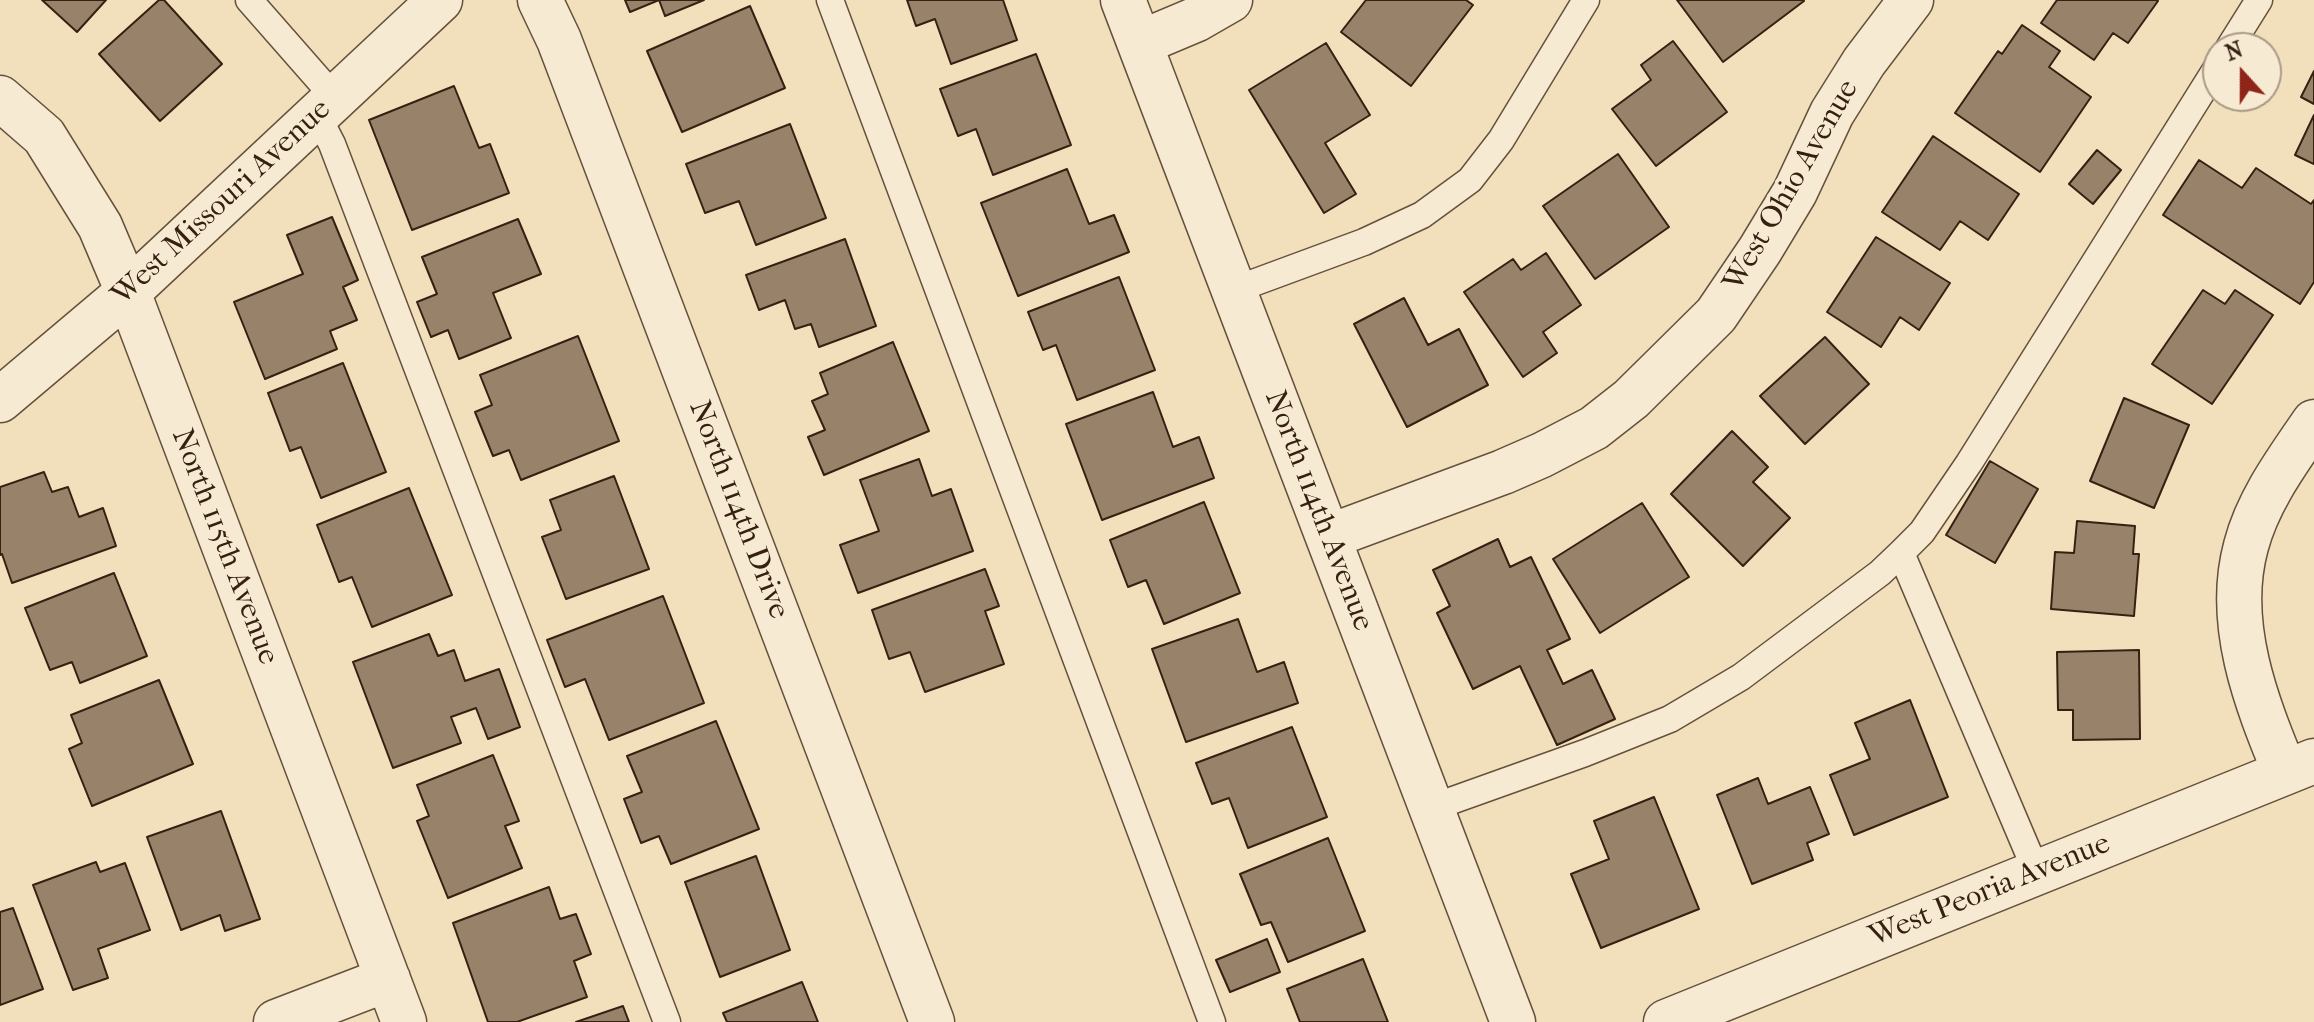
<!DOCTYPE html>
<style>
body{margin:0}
#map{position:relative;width:2314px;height:1022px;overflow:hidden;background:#f2dfbc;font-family:"IM FELL French Canon",serif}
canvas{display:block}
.north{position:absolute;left:2202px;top:32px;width:80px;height:80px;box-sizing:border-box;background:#f7ead3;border:2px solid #aa9986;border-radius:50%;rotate:339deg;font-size:22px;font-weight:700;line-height:32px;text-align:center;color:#362012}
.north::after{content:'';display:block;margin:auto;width:28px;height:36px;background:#8f2418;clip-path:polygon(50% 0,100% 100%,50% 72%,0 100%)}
</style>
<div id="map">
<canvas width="2314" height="1022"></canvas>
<div class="north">N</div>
</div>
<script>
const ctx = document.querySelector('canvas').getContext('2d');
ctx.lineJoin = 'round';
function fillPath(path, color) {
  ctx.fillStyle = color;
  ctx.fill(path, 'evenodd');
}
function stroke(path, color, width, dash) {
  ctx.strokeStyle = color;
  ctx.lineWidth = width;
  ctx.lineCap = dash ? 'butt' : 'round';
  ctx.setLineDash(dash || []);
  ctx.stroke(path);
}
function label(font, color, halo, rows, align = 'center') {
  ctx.font = font + ' "IM FELL French Canon",serif';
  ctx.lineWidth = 7;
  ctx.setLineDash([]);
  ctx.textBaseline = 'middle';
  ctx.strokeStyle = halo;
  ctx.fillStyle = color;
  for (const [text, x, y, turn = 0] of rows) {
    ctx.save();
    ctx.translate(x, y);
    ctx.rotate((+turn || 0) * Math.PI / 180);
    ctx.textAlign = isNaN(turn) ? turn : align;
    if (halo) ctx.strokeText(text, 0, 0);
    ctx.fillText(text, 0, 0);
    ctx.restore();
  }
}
const building = new Path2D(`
 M 42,0 L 106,0 L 77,32 Z
 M 159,0 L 164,0 L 222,64 L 160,121 L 99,54 Z
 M 625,0 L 659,0 L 630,12 Z
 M 659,0 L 704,0 L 665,16 Z
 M 907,0 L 1003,0 L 1017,40 L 951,64 L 935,19 L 916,26 Z
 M 1366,0 L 1466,0 L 1473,5 L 1411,86 L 1341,32 Z
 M 1677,0 L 1803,0 L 1804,1 L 1723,62 Z
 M 2057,0 L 2156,0 L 2158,1 L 2128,43 L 2113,33 L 2094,60 L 2041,23 Z
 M 750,6 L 785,88 L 682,132 L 647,51 Z
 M 2022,25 L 2060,51 L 2049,67 L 2091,97 L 2040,172 L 1955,113 L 1998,51 L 2002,54 Z
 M 1673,41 L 1727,112 L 1656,166 L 1612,109 L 1651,80 L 1641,65 Z
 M 1326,43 L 1370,115 L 1325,143 L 1356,194 L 1324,213 L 1249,90 Z
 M 1036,54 L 1071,145 L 993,175 L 976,129 L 958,136 L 940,89 Z
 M 2314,71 L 2314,104 L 2301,97 Z
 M 454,86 L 479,148 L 490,144 L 509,193 L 412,230 L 369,120 Z
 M 2314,115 L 2314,164 L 2295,155 Z
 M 790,124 L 826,218 L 756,245 L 739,201 L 705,213 L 686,164 Z
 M 1933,136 L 2019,194 L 1988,240 L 1960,221 L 1940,250 L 1882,212 Z
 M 2097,150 L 2121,170 L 2093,204 L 2069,184 Z
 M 1618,154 L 1669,227 L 1595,279 L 1543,206 Z
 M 2199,160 L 2242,188 L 2256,168 L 2311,204 L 2314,200 L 2314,282 L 2300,304 L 2163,215 Z
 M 1067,169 L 1089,224 L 1114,215 L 1129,252 L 1018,296 L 981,203 Z
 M 332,217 L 358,280 L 343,287 L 357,320 L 330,331 L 337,349 L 265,379 L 234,302 L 303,274 L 287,235 Z
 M 518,219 L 541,274 L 493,293 L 511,338 L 459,359 L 448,330 L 431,337 L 417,302 L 437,294 L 422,257 Z
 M 1876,237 L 1950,283 L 1919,330 L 1900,317 L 1881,347 L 1827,312 Z
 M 845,239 L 876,326 L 819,347 L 811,324 L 795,329 L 785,300 L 759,310 L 746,275 Z
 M 1546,253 L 1581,305 L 1543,332 L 1557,353 L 1523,377 L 1464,292 L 1513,259 L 1521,270 Z
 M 1119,277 L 1155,370 L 1077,400 L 1056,345 L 1043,350 L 1028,312 Z
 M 2203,290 L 2225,304 L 2235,290 L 2273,315 L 2212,404 L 2152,364 Z
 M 1404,298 L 1428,345 L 1459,329 L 1488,385 L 1407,427 L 1354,324 Z
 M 578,336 L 619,441 L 521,480 L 509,450 L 493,456 L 475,412 L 492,405 L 480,375 Z
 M 1825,337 L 1869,384 L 1805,444 L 1760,396 Z
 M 893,342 L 929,431 L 824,475 L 808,437 L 825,430 L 812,401 L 828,394 L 820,373 Z
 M 343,363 L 386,472 L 321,498 L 301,447 L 290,451 L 268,393 Z
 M 1153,392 L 1173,447 L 1199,437 L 1214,478 L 1102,520 L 1066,424 Z
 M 2124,398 L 2189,425 L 2154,508 L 2090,481 Z
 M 1732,431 L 1768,467 L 1753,482 L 1790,518 L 1743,566 L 1671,494 Z
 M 919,459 L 932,496 L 951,489 L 973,551 L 858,593 L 840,545 L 879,531 L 860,480 Z
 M 1990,461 L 2038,489 L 1995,563 L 1946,535 Z
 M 44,472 L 52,492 L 68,487 L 79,517 L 103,508 L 116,546 L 12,583 L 2,554 L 0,555 L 0,487 Z
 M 614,476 L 649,569 L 566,599 L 542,537 L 561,530 L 550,500 Z
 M 409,488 L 452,595 L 372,627 L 352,577 L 339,582 L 317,525 Z
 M 1204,502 L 1240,593 L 1164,624 L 1146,580 L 1128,587 L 1110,540 Z
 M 1642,503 L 1689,577 L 1600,633 L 1553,559 Z
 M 2077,521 L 2135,526 L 2133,554 L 2139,554 L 2134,616 L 2051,609 L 2055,552 L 2074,553 Z
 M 1498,539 L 1510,567 L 1531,557 L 1570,639 L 1547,650 L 1563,684 L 1592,670 L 1615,719 L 1557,745 L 1520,666 L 1473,689 L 1437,613 L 1450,606 L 1433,570 Z
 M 985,569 L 999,606 L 985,611 L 1004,664 L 925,692 L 910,652 L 889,659 L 872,610 Z
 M 114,573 L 147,656 L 80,683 L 72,662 L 50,670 L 25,608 Z
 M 663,596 L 704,703 L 609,740 L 585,679 L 565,687 L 547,640 Z
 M 1238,619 L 1257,672 L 1284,662 L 1298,703 L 1186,742 L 1152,649 Z
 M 429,634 L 438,656 L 454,650 L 465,681 L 499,669 L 520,727 L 488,739 L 476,708 L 451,717 L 461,743 L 393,768 L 353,662 Z
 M 2139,650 L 2140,739 L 2073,740 L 2073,710 L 2058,710 L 2057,652 Z
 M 159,680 L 193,764 L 92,806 L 69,749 L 82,743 L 71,715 Z
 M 1910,700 L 1948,797 L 1854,835 L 1830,775 L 1870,759 L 1855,723 Z
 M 716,721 L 759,829 L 671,864 L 659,836 L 641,843 L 624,799 L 642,792 L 627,756 Z
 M 1292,727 L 1327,817 L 1248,848 L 1229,798 L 1212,804 L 1196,763 Z
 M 493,755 L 519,821 L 505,826 L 522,868 L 448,898 L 417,821 L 429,816 L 417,785 Z
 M 1758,778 L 1768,804 L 1810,787 L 1829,834 L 1807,843 L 1813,860 L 1752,884 L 1717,795 Z
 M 1654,797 L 1699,909 L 1601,948 L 1571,874 L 1609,859 L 1594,821 Z
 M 221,811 L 260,919 L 225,931 L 220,915 L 181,930 L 147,837 Z
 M 1328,838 L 1365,931 L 1288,962 L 1271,922 L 1261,925 L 1240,874 Z
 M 756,856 L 790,950 L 720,977 L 685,882 Z
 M 96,862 L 100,872 L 125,863 L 150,930 L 98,949 L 108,978 L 73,990 L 33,885 Z
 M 549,887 L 560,919 L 576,914 L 591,954 L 574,961 L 587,997 L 517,1022 L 488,1022 L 453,923 Z
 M 13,908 L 43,989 L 0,1005 L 0,912 Z
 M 1267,939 L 1280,972 L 1230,992 L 1216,960 Z
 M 1363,959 L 1388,1022 L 1300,1022 L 1287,989 Z
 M 802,982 L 818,1022 L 727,1022 L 723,1013 Z
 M 623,1006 L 629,1022 L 576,1022 Z`);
fillPath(building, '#98836a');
stroke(building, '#362012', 2);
const service = new Path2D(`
 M 249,0 L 335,98
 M 830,0 L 1212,1022
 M 2229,48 L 2259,0
 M 317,115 L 332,144 L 667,1022
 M 1234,290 L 1364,242 L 1422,215 L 1470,180 L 1501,140 L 1586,0
 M 1901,553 L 2037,873
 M 1431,808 L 1585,753 L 1670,719 L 1741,677 L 1880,573 L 1901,553 L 1922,532 L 1969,463 L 2218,66`);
const minor = new Path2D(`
 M 540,0 L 559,40 L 932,1022
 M 1123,0 L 1513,1022
 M 1140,43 L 1197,19 L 1230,0
 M 0,98 L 44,136 L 100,226 L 128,292 L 404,1022
 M 0,400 L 128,292 L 440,0
 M 1328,537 L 1503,472 L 1542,455 L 1594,428 L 1631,399 L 1716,315 L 1760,250 L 1795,192 L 1832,113 L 1864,62 L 1911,0
 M 2285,772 C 2256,702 2225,623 2246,546 C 2258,500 2288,460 2314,422
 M 276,1022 L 388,979`);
const tertiary = new Path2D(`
 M 1666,1022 L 2314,761`);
stroke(service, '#65503c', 29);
stroke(minor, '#65503c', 47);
stroke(tertiary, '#65503c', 47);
stroke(service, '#f7ead3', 26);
stroke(minor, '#f7ead3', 44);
stroke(tertiary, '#f7ead3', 44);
label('30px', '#362012', '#f7ead3', [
 ["West Ohio Avenue",1792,186,-60],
 ["West Missouri Avenue",222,203,-43],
 ["North 114th Drive",738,510,69],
 ["North 114th Avenue",1318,511,69],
 ["North 115th Avenue",224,547,69],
 ["West Peoria Avenue",1990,891,-22]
]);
</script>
